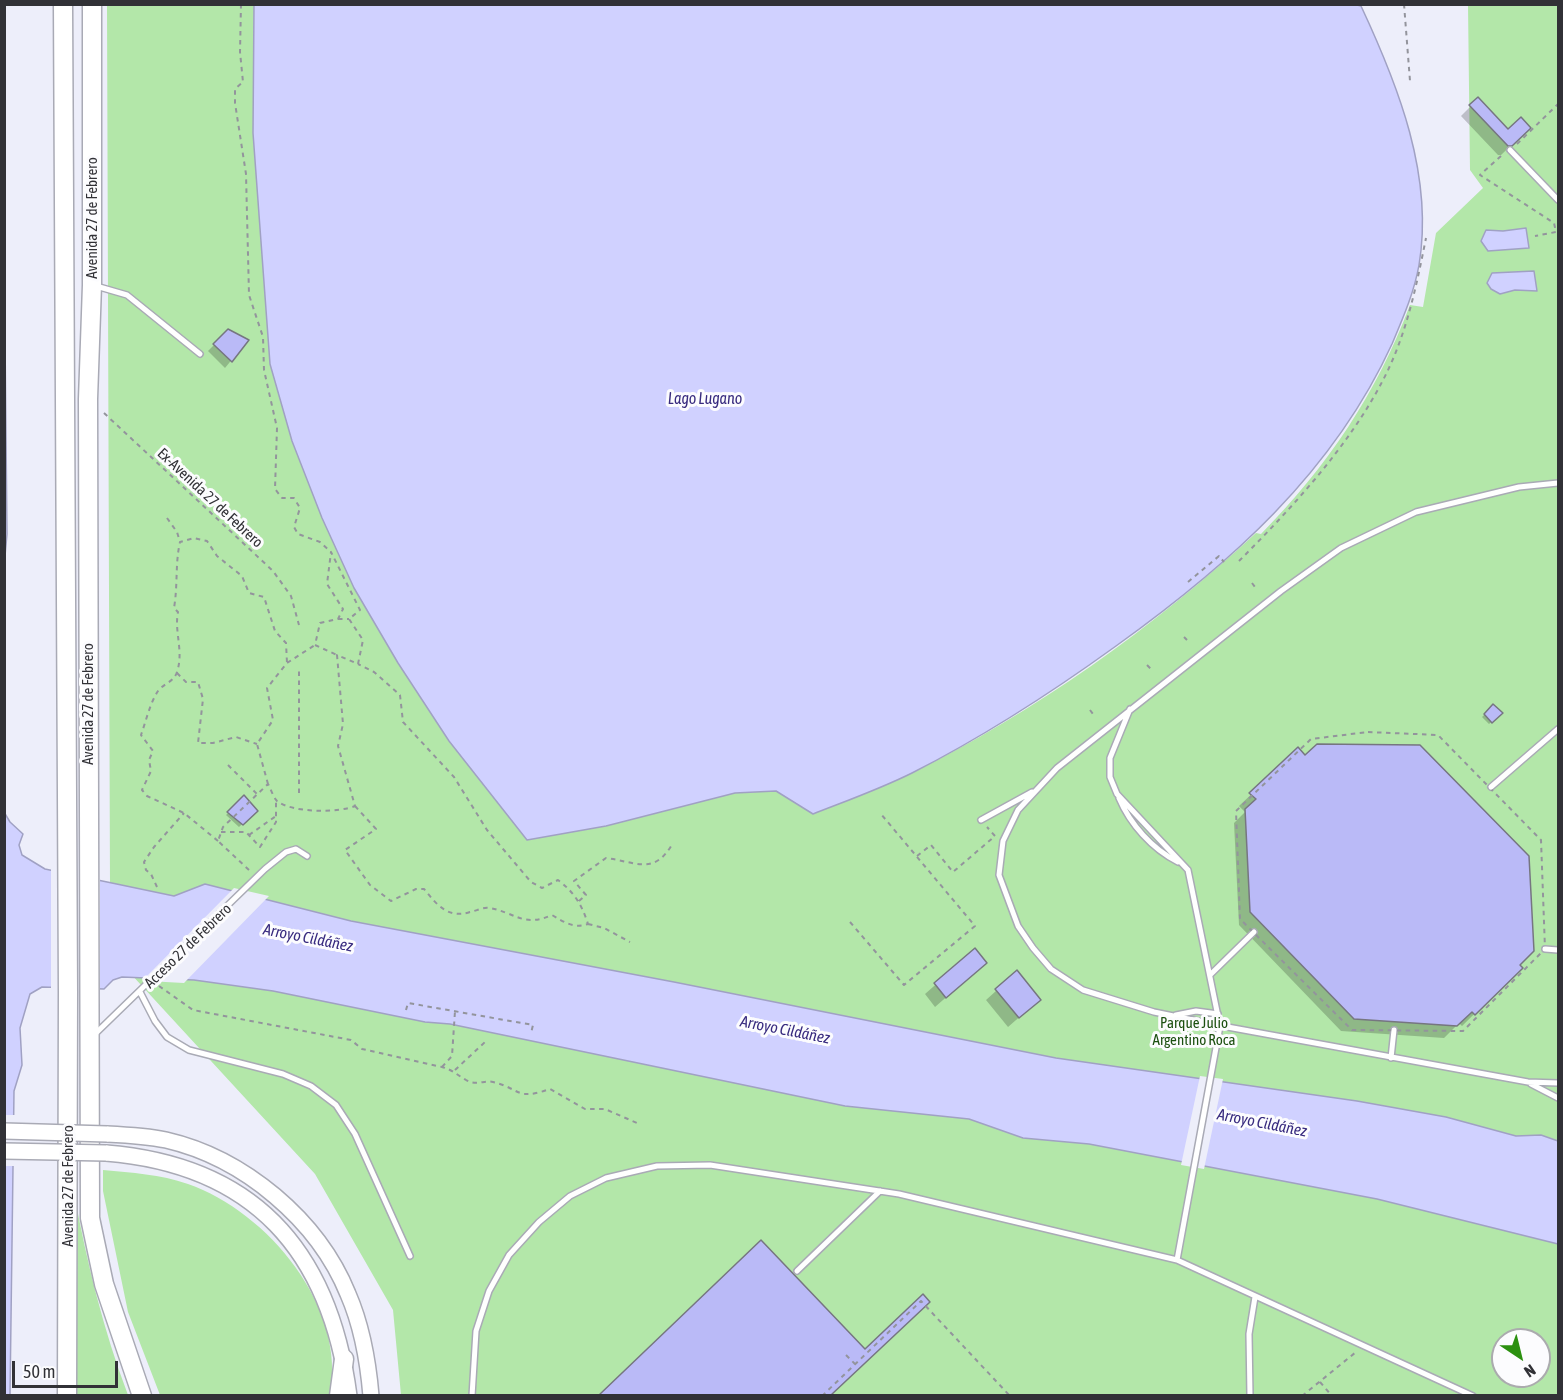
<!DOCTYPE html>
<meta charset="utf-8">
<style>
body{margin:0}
#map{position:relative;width:1563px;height:1400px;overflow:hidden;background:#edeefa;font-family:"Asap Condensed",sans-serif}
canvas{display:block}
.frame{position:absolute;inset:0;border:6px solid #313136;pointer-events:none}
.north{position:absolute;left:1491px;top:1328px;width:60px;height:60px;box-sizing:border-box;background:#fcfcfe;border:2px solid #ababae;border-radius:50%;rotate:145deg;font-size:16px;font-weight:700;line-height:24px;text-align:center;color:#313136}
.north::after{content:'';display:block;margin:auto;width:21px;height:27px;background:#2c9010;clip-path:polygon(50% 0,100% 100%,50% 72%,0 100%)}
.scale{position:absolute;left:12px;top:1361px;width:106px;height:27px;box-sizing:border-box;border:3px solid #313136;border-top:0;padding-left:8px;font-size:18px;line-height:21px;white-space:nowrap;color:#313136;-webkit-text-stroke:4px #fcfcfe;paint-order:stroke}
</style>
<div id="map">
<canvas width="1563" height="1400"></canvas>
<div class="frame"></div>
<div class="north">N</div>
<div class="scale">50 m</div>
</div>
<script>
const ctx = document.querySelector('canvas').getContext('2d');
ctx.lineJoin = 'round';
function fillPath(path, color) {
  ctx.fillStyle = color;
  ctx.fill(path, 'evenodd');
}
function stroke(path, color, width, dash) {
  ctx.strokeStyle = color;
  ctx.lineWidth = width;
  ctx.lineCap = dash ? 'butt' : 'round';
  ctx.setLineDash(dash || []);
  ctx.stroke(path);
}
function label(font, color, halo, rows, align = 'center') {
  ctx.font = font + ' "Asap Condensed",sans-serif';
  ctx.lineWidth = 6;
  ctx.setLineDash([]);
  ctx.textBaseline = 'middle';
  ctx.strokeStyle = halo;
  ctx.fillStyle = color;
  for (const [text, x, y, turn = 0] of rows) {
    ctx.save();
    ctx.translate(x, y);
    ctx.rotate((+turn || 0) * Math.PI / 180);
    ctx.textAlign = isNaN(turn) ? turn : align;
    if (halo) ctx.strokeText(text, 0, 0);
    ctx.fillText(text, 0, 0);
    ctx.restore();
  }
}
fillPath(new Path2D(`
 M 107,5 L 254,5 L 253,133 L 270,364 L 354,588 L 398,663 L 449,741 L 527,840 L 606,826 L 735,793 L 776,791 L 813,814 C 845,801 879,789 910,774 C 1035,712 1153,628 1256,533 L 1261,534 C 1327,467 1377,393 1410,305 L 1423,307 L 1436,233 L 1483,188 L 1470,170 L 1468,5 L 1558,5 L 1558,1395 L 401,1395 L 393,1310 L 315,1174 L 130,973 L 110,884 ZM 1503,1340 L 1539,1340 L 1539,1376 L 1503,1376 Z
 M 103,1170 C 132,1173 160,1174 188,1184 C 268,1212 347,1307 330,1395 L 160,1395 L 128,1312 L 103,1191 Z
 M 74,1193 C 87,1263 103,1329 128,1395 L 75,1395 Z`), '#b3e7a9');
const water = new Path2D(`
 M 254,5 L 1357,5 L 1361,6 C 1398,85 1434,176 1419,265 C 1414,293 1403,318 1392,344 C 1333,473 1229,565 1116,646 C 1051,693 983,737 912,773 C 880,789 846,801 813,814 L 776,791 L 735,793 L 606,826 L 527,840 L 449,741 L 398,663 L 354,588 L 322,518 L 292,441 L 270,364 L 253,133 Z
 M 1526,228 L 1529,248 L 1488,251 L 1481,241 L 1486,230 L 1503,231 Z
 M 4,239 L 7,534 L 5,556 L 4,556 Z
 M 1534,271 L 1537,291 L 1515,290 L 1500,294 L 1491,289 L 1487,283 L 1492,273 Z
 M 4,812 L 10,822 L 23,834 L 19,845 L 22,855 L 45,869 L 174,896 L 205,884 L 351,921 L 674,982 L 1056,1058 L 1357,1101 L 1446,1117 L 1516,1136 L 1541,1135 L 1558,1141 L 1558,1244 L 1377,1199 L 1089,1144 L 1023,1138 L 969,1119 L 845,1106 L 450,1024 L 425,1022 L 273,991 L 194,980 L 122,977 L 113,980 L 104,989 L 42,987 L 30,994 L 20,1028 L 22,1065 L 14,1091 L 10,1395 L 5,1395 Z`);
fillPath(water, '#d0d1ff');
stroke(water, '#a0a1c3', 1.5);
fillPath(new Path2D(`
 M 51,868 L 100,878 L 100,990 L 51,989 Z
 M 234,888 L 269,896 L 184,983 L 147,981 L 144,979 Z
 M 1200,1076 L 1223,1079 L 1204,1169 L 1181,1165 Z
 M 5,1115 L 17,1115 L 16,1166 L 5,1166 Z`), '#edeefa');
fillPath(new Path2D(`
 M 1478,99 L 1508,131 L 1529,128 L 1501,155 L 1498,155 L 1461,116 Z
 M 228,331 L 247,341 L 225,368 L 208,351 Z
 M 1493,706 L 1501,713 L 1489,724 L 1482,717 Z
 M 1298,750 L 1521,968 L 1462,1026 L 1459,1023 L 1444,1038 L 1341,1031 L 1239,925 L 1234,823 L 1245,812 L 1239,806 Z
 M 244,798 L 256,811 L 239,827 L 226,815 Z
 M 975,950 L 975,972 L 935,1007 L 925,994 Z
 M 1017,972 L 1039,1000 L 1008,1027 L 986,1000 Z
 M 761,1242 L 865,1351 L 918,1312 L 829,1396 L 601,1396 Z`), '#0003');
const building = new Path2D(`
 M 1478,97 L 1508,129 L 1521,117 L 1531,128 L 1512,146 L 1508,146 L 1469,105 Z
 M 228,329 L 249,340 L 232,362 L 213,344 Z
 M 1493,704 L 1503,713 L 1492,723 L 1484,714 Z
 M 1317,744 L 1420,745 L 1529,856 L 1534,951 L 1520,965 L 1523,968 L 1475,1015 L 1472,1012 L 1457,1026 L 1354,1019 L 1250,912 L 1245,809 L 1256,799 L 1249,793 L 1298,747 L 1305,755 Z
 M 244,795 L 258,811 L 243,825 L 227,812 Z
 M 975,948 L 987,963 L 946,998 L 934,983 Z
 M 1017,970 L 1041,1000 L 1019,1018 L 995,989 Z
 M 761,1240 L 865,1349 L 923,1294 L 930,1302 L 831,1395 L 599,1395 Z`);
fillPath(building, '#babaf7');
stroke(building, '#767680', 1.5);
const service = new Path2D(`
 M 1510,150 L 1558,200
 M 96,286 L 127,295 L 200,354
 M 1558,483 L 1519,487 L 1416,512 L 1341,548 L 1281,591 L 1057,768 L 1018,810 L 1003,841 L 999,875 L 1018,926 L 1033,948 L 1051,969 L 1083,990 L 1154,1012 L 1222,1026 L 1528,1082 L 1558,1083
 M 1130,709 L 1110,758 L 1110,777 L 1117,794 L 1188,870 L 1220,1026 L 1177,1260
 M 1491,787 L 1558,729
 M 1119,798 C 1130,824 1152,849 1178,862
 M 981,820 L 1032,792
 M 1545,949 L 1558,950
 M 1210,975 L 1254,932
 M 140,992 L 155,1021 L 167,1037 L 189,1050 L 283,1074 L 311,1086 L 336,1105 L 355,1134 L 410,1256
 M 1176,1015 L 1196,1011 L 1218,1014
 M 94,1035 L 265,869 L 286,852 L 296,849 L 307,856
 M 1391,1058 L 1394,1030
 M 1531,1084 L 1558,1098
 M 797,1271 L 880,1191
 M 472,1396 L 476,1331 L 489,1291 L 509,1255 L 539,1222 L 570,1196 L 606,1178 L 657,1166 L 710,1165 L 899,1194 L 1177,1260 L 1473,1396
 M 1250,1396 L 1249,1334 L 1255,1297`);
const secondary = new Path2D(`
 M 107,1134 C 127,1135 147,1136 166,1140 C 244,1158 318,1220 348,1294 C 362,1326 368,1360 371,1396
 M 106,1153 C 254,1165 330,1251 349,1396`);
const primary = new Path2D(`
 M 63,4 L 68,991 L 67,1396
 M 92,4 L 92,285 L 88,399 L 90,1218 L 104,1284 L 142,1396
 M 339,1396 L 344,1359`);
stroke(service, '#a9aab5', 8);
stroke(secondary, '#a9aab5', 18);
stroke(primary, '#a9aab5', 21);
stroke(new Path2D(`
 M 241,4 L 240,52 L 243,82 L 235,89 L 235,103 L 246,174 L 249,295 L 263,337 L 264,370 L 277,428 L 275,489 L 282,498 L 294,498 L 300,508 L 294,527 L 298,534 L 320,542 L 331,552
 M 1404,4 L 1410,81
 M 1517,144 L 1558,104
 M 1501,156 L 1480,175 L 1554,223 L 1556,232 L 1535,236
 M 104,413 L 273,571 L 291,596 L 299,625
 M 167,518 L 177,532 L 180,542
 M 1239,561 C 1291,509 1348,447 1382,382 C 1406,337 1416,288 1426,238
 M 1188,582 L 1219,556 L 1224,562
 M 1252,583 L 1255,587
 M 338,619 L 349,619
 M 1184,637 L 1187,640
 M 1147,665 L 1151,669
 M 177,673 L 186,682 L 198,682 L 203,699 L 198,743 L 213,743 L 236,737 L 257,744
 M 1090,710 L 1093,714
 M 1368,732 L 1438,735 L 1541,840 L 1545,949 L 1463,1031 L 1352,1030 L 1240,919 L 1236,811 L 1311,739 Z
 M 228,765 L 258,795
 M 268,784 L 257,744 L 273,720 L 267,688 L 287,663 L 315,645
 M 299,793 L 299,670
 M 355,806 L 376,829 L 345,850 L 370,885 L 391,901 L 416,889 L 424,889 C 437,905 448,919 470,912 C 476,911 483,907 489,908 C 515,912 523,928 552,915 C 564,922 574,929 588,924 C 582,905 574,892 558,880 L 542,888 L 531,882 L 487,830 L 454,777 L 403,722 L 400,695 L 374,672 L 358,664
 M 221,832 L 246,832 L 260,847 L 276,822 L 276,800
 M 249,835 L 276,816
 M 218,841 L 184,813 L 147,796 L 142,790 L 151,771 L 149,760 L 153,751 L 141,735 C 146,721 150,703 158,691 C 164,683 174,682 177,672 C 184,651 174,632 178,612 L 174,608 C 178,585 175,564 180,542 L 194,538 L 207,541 L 217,556 L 242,576 L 249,593 L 264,597 L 275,631 L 286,643 L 287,663
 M 917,856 L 931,845 L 953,872 L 995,836 L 987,827
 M 249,870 L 218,841 L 223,827 L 268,784 C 271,789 273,797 277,801 C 292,813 338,813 355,806 L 338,746 L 343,724 L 337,655 L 358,664 L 363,640 L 349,619 L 360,610 L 331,552 L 327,584 L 343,609 L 338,619 L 320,623 L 315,645 L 337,655
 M 157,887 L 151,874 L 146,870 L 144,862 L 154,847 L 184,813
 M 579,901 L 586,895 L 574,881 L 606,858 C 637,862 654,876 673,843
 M 850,922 L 904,985 L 975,926 L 881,814
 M 588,924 L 604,928 L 630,942
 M 159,986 L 193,1010 L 351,1040 L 362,1049 L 442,1067 C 453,1070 457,1075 466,1080 C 476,1086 484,1080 493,1082 C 522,1089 515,1101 550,1089 L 585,1109 L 605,1109 L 637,1123
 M 406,1010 L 408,1003 L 533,1025 L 531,1033
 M 442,1067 L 452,1056 L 455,1011
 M 455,1070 L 485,1042
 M 846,1355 L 855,1364
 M 1320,1382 L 1332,1396
 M 822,1396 L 921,1301 L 1010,1396
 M 1302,1396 L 1356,1352`), '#93949c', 2, [4.5, 4.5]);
stroke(service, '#fff', 5);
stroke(secondary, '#fff', 15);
stroke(primary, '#fff', 18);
const secondaryBridge = new Path2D(`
 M 4,1131 L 107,1134
 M 4,1151 L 106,1153`);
stroke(secondaryBridge, '#a9aab5', 18, []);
stroke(secondaryBridge, '#fff', 15);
label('15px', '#313136', '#fcfcfe', [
 ["Avenida 27 de Febrero",92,218,-90],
 ["Ex-Avenida 27 de Febrero",210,498,43],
 ["Avenida 27 de Febrero",88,704,-90],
 ["Acceso 27 de Febrero",188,946,-44],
 ["Avenida 27 de Febrero",68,1186,-90]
]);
label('15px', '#1c5010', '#fcfcfe', [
 ["Parque Julio",1194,1023],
 ["Argentino Roca",1194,1040]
]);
label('italic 16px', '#382b7f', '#fcfcfe', [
 ["Lago Lugano",705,399],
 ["Arroyo Cildáñez",308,938,11],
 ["Arroyo Cildáñez",785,1030,11],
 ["Arroyo Cildáñez",1262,1123,11]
]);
</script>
